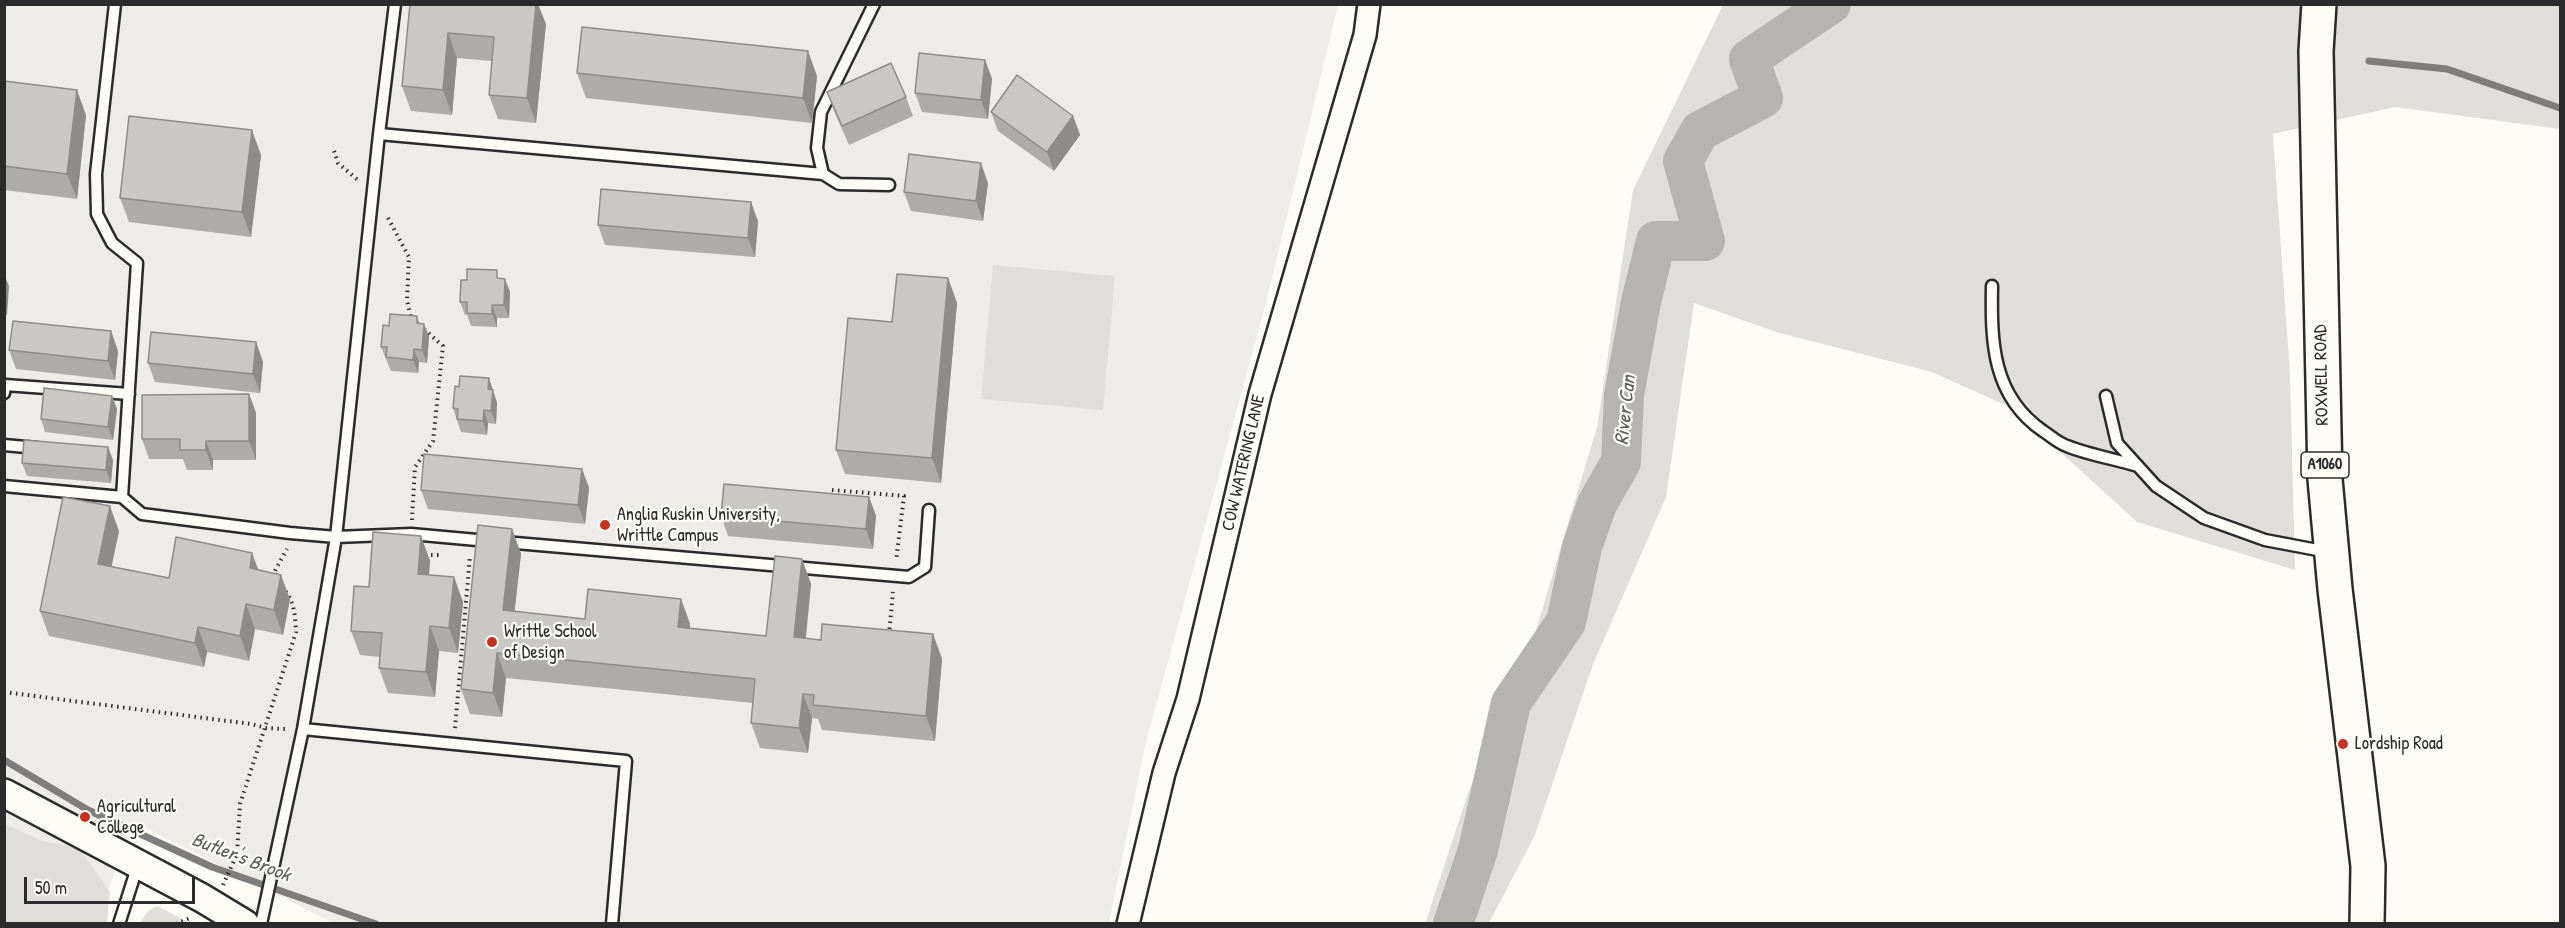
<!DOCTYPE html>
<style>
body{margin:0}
#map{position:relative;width:2565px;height:928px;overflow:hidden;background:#fdfcf7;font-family:"Patrick Hand",sans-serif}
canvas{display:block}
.frame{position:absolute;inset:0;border:6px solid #2b2b2b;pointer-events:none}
.scale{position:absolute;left:24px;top:877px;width:171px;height:27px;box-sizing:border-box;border:3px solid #2b2b2b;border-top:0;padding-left:8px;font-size:18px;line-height:21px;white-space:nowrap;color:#2b2b2b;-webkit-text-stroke:4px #fdfcf7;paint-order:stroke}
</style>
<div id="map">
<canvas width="2565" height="928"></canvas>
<div class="frame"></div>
<div class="scale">50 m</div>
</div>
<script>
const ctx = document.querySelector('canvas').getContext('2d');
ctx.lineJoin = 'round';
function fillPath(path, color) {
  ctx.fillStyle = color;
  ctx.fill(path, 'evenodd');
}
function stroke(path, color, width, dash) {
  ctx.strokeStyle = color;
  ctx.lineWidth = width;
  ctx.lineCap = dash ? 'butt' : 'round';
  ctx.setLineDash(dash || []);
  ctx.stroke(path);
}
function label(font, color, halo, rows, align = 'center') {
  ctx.font = font + ' "Patrick Hand",sans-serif';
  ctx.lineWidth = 4.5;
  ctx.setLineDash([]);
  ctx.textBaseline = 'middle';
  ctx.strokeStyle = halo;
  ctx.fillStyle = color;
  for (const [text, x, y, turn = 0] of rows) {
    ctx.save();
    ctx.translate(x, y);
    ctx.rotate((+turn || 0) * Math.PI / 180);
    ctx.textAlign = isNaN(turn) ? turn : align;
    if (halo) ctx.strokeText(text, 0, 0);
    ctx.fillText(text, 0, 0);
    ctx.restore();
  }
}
fillPath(new Path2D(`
 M 5,5 L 1338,5 L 1266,303 L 1145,746 L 1109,923 L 333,923 L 134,822 L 98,917 L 5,924 Z`), '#edece8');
fillPath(new Path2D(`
 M 1723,5 L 2560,5 L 2560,129 L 2395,107 L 2273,134 L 2290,375 L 2295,570 L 2137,522 L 2012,408 L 1932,372 L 1776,332 L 1694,303 L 1666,497 L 1592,667 L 1535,835 L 1489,923 L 1425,924 L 1468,793 L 1533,640 L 1597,427 L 1633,190 Z
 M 993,265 L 1115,276 L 1103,410 L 981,399 Z
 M 5,824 L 42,841 L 79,848 L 110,892 L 107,923 L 5,924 Z
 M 157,906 L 190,923 L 140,923 L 148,911 Z`), '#dfdeda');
stroke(new Path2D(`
 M 2369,61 L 2447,69 L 2560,108
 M 4,760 L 88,810 L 212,867 L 376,924`), '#7e7d7b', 7);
stroke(new Path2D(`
 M 1453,924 L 1478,850 L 1511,703 L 1566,622 L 1582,547 L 1597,504 L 1621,462 L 1624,395 L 1641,302 L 1656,241 L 1705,241 L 1683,161 L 1700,131 L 1763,98 L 1749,59 L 1831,4`), '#b5b4b1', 40);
const service = new Path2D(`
 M 115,4 L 96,174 L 97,214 L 112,243 L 137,263 L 122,497
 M 874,4 L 821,112 L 817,148 L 823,174 L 839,184 L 889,185
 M 379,134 L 823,174
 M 1992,286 C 1991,342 1992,396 2043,431 C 2051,436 2058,443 2067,446 C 2089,455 2115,459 2138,466
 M 4,393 L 5,385 L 129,394
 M 2106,396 L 2117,443 L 2156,486 L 2204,518 L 2265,540 L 2328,552
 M 4,445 L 37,448
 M 4,486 L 122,497 L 142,514 L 290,533 L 336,537 L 411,534 L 488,541
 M 504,542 L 909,577 L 925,567 L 929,510
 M 303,729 L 626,761 L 612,924
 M 119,924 L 135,874 L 141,865
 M 261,924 L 303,729 L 336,537 L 379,134 L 395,4`);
const minor = new Path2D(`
 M 1128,924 L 1164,773 L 1188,699 L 1260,394 L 1365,35 L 1369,4`);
const tertiary = new Path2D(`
 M 4,793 L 202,898 L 245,924`);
const primary = new Path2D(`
 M 2319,4 L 2316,51 L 2325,479 L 2335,589 L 2368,866 L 2367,924`);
stroke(service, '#2b2b2b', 15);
stroke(minor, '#2b2b2b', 26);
stroke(tertiary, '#2b2b2b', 32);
stroke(primary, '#2b2b2b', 38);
stroke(new Path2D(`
 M 334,151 L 338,163 L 359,181
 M 388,218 L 409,257 L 407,300 L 411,318
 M 832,490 L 904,496 L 896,561
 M 412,520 L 415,467 L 433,441 L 443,346 L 424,329
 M 425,555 L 441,555
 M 272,576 L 287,549
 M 889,635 L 893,592
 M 4,692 L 251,724 L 266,728 L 286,729
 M 455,728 L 470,556
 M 223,885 L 237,854 L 240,804 L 296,632 C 295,618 295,600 284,590
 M 176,924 L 190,918`), '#2b2b2b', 4, [1.5, 4.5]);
stroke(service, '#fdfcf7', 10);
stroke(minor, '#fdfcf7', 21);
stroke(tertiary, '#fdfcf7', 27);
stroke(primary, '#fdfcf7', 33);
fillPath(new Path2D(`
 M 410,4 L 546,24 L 536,123 L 498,119 L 489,95 L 492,61 L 457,58 L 452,115 L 411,111 L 402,86 Z
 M 985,60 L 992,79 L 988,119 L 922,112 L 915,93 Z
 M 577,73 L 817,76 L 812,123 L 586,98 Z
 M 4,81 L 86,115 L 77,199 L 4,190 Z
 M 827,92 L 906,97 L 913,116 L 849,145 L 834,111 Z
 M 991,112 L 1073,116 L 1080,135 L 1054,171 L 998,131 Z
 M 261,155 L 251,237 L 129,222 L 120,198 Z
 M 988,183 L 983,221 L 911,211 L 904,192 Z
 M 758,221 L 755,257 L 605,245 L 598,225 Z
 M 948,278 L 957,303 L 941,483 L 845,474 L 836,450 L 892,322 Z
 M 500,279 L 510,292 L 509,318 L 497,318 L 497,327 L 471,326 L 467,315 L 465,315 L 460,302 Z
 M 417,316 L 420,324 L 424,324 L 429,337 L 427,363 L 419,362 L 418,373 L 391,371 L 381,347 L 389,326 Z
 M 111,331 L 118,351 L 115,380 L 16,369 L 9,350 Z
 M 256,342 L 263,362 L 260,393 L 155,382 L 148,363 Z
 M 489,378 L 497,403 L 496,424 L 488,423 L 487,435 L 461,432 L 453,408 L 459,387 Z
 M 249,394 L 256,413 L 256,460 L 213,460 L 213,470 L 187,470 L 183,459 L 149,459 L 142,439 Z
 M 112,396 L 117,409 L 113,440 L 45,432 L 41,419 Z
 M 113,460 L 111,483 L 27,476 L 22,463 Z
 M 582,469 L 589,488 L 585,524 L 428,509 L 421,490 Z
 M 869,497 L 876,516 L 873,549 L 728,536 L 721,516 Z
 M 512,529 L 521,554 L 514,612 L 585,619 L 681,599 L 690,624 L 690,628 L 766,636 L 802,559 L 811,584 L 806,638 L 821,640 L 933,634 L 942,659 L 935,741 L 822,730 L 818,719 L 812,718 L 808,753 L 760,748 L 751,723 L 753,703 L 506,678 L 502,717 L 470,714 L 461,689 Z
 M 119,531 L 111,566 L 169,578 L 258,570 L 290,599 L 283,635 L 255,629 L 249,661 L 207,652 L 204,667 L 49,636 L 40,611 Z
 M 421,536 L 430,561 L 429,575 L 454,577 L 463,602 L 458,653 L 439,651 L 435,697 L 388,693 L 379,668 L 380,657 L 360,655 L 351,631 L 369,587 Z`), '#adaca9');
fillPath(new Path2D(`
 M 536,4 L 538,4 L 546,24 L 536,123 L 527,98 Z
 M 448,33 L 457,58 L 452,115 L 443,90 Z
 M 808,51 L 817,76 L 812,123 L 803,98 Z
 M 985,60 L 992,79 L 988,119 L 981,100 Z
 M 77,90 L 86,115 L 77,199 L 67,174 Z
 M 1073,116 L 1080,135 L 1054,171 L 1047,152 Z
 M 252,130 L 261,155 L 251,237 L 242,212 Z
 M 981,163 L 988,183 L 983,221 L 976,201 Z
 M 751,202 L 758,221 L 755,257 L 748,238 Z
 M 4,274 L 9,286 L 7,316 L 4,310 Z
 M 948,278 L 957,303 L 941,483 L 932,458 Z
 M 505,279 L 510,292 L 509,318 L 504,305 Z
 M 492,305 L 497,318 L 497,327 L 492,314 Z
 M 424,324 L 429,337 L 427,363 L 422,350 Z
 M 111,331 L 118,351 L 115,380 L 108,361 Z
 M 256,342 L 263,362 L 260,393 L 253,374 Z
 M 414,349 L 419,362 L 418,373 L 413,360 Z
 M 489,378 L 497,403 L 496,424 L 491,411 L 488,389 Z
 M 249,394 L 256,413 L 256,460 L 249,441 Z
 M 112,396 L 117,409 L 113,440 L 108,427 Z
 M 484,410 L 488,423 L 487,435 L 483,421 Z
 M 206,441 L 213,460 L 213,470 L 206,450 Z
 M 108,447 L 113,460 L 111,483 L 106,470 Z
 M 582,469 L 589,488 L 585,524 L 578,505 Z
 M 869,497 L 876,516 L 873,549 L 866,529 Z
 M 110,506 L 119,531 L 107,589 L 98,564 Z
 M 512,529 L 521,554 L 512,635 L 503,610 Z
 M 421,536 L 430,561 L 427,599 L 418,574 Z
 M 252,553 L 261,577 L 250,568 Z
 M 802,559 L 811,584 L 803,662 L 794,637 Z
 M 281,575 L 290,599 L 283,635 L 274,610 Z
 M 454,577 L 463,602 L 458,653 L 449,628 Z
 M 681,599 L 690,624 L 687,651 L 678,627 Z
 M 246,604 L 255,629 L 249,661 L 240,636 Z
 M 430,626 L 439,651 L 435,697 L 426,672 Z
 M 198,627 L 207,652 L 204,667 L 195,643 Z
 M 933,634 L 942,659 L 935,741 L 926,716 Z
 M 497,653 L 506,678 L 502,717 L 493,693 Z
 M 803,694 L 812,718 L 808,753 L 799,728 Z`), '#8d8c89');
const building = new Path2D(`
 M 410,4 L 536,4 L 527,98 L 489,95 L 494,37 L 448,33 L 443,90 L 402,86 Z
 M 582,27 L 808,51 L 803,98 L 577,73 Z
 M 919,53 L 985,60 L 981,100 L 915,93 Z
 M 891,63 L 906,97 L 842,126 L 827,92 Z
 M 1017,75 L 1073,116 L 1047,152 L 991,112 Z
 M 4,81 L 77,90 L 67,174 L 4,166 Z
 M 129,116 L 252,130 L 242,212 L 120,198 Z
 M 909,154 L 981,163 L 976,201 L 904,192 Z
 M 601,189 L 751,202 L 748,238 L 598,225 Z
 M 467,269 L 497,270 L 497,278 L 505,279 L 504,305 L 492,305 L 492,314 L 467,313 L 467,302 L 460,302 L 461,280 L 467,280 Z
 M 897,274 L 948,278 L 932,458 L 836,450 L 848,318 L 892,322 Z
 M 390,314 L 417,316 L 417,323 L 424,324 L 422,350 L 414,349 L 413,360 L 386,357 L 387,347 L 381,347 L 383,325 L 389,326 Z
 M 13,321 L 111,331 L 108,361 L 9,350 Z
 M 151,332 L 256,342 L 253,374 L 148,363 Z
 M 460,376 L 489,378 L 488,389 L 493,390 L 491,411 L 484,410 L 483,421 L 457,419 L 458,409 L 453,408 L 455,386 L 459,387 Z
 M 44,388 L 112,396 L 108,427 L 41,419 Z
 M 249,394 L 249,441 L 206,441 L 206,450 L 180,450 L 180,439 L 142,439 L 142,395 Z
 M 24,440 L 108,447 L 106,470 L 22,463 Z
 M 424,454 L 582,469 L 578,505 L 421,490 Z
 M 724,484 L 869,497 L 866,529 L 721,516 Z
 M 63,497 L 110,506 L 98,564 L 169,578 L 176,537 L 252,553 L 250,568 L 281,575 L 274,610 L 246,604 L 240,636 L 198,627 L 195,643 L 40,611 Z
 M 478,525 L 512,529 L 503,610 L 585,619 L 588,589 L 681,599 L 678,627 L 766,636 L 775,556 L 802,559 L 794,637 L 821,640 L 822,624 L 933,634 L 926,716 L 813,705 L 814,695 L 803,694 L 799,728 L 751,723 L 755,679 L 497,653 L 493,693 L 461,689 Z
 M 373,532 L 421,536 L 418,574 L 454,577 L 449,628 L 430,626 L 426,672 L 379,668 L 382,633 L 351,631 L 354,586 L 369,587 Z`);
fillPath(building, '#c9c8c4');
stroke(building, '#8d8c89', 1.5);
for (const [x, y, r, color] of [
 [605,525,6,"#c8321e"],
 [492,642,6,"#c8321e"],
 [2343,744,6,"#c8321e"],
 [85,817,6,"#c8321e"]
]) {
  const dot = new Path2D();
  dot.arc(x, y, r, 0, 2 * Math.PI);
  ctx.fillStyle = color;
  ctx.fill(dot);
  stroke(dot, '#fdfcf7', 2);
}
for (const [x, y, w] of [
 [2325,465,48]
]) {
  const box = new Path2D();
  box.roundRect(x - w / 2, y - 13, w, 26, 4.5);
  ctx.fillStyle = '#fdfcf7';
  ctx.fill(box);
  stroke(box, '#2b2b2b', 1.5);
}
label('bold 16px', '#2b2b2b', null, [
 ["A1060",2325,465]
]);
label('18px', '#2b2b2b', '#fdfcf7', [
 ["ROXWELL ROAD",2322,375,-91],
 ["COW WATERING LANE",1244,463,-77]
]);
label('18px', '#2b2b2b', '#fdfcf7', [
 ["Anglia Ruskin University,",617,515],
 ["Writtle Campus",617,536],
 ["Writtle School",504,632],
 ["of Design",504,653],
 ["Lordship Road",2355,744],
 ["Agricultural",97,807],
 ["College",97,828]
], 'left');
label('italic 20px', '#5b5b5a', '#fdfcf7', [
 ["River Can",1626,410,-84],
 ["Butler's Brook",241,858,21]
]);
</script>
